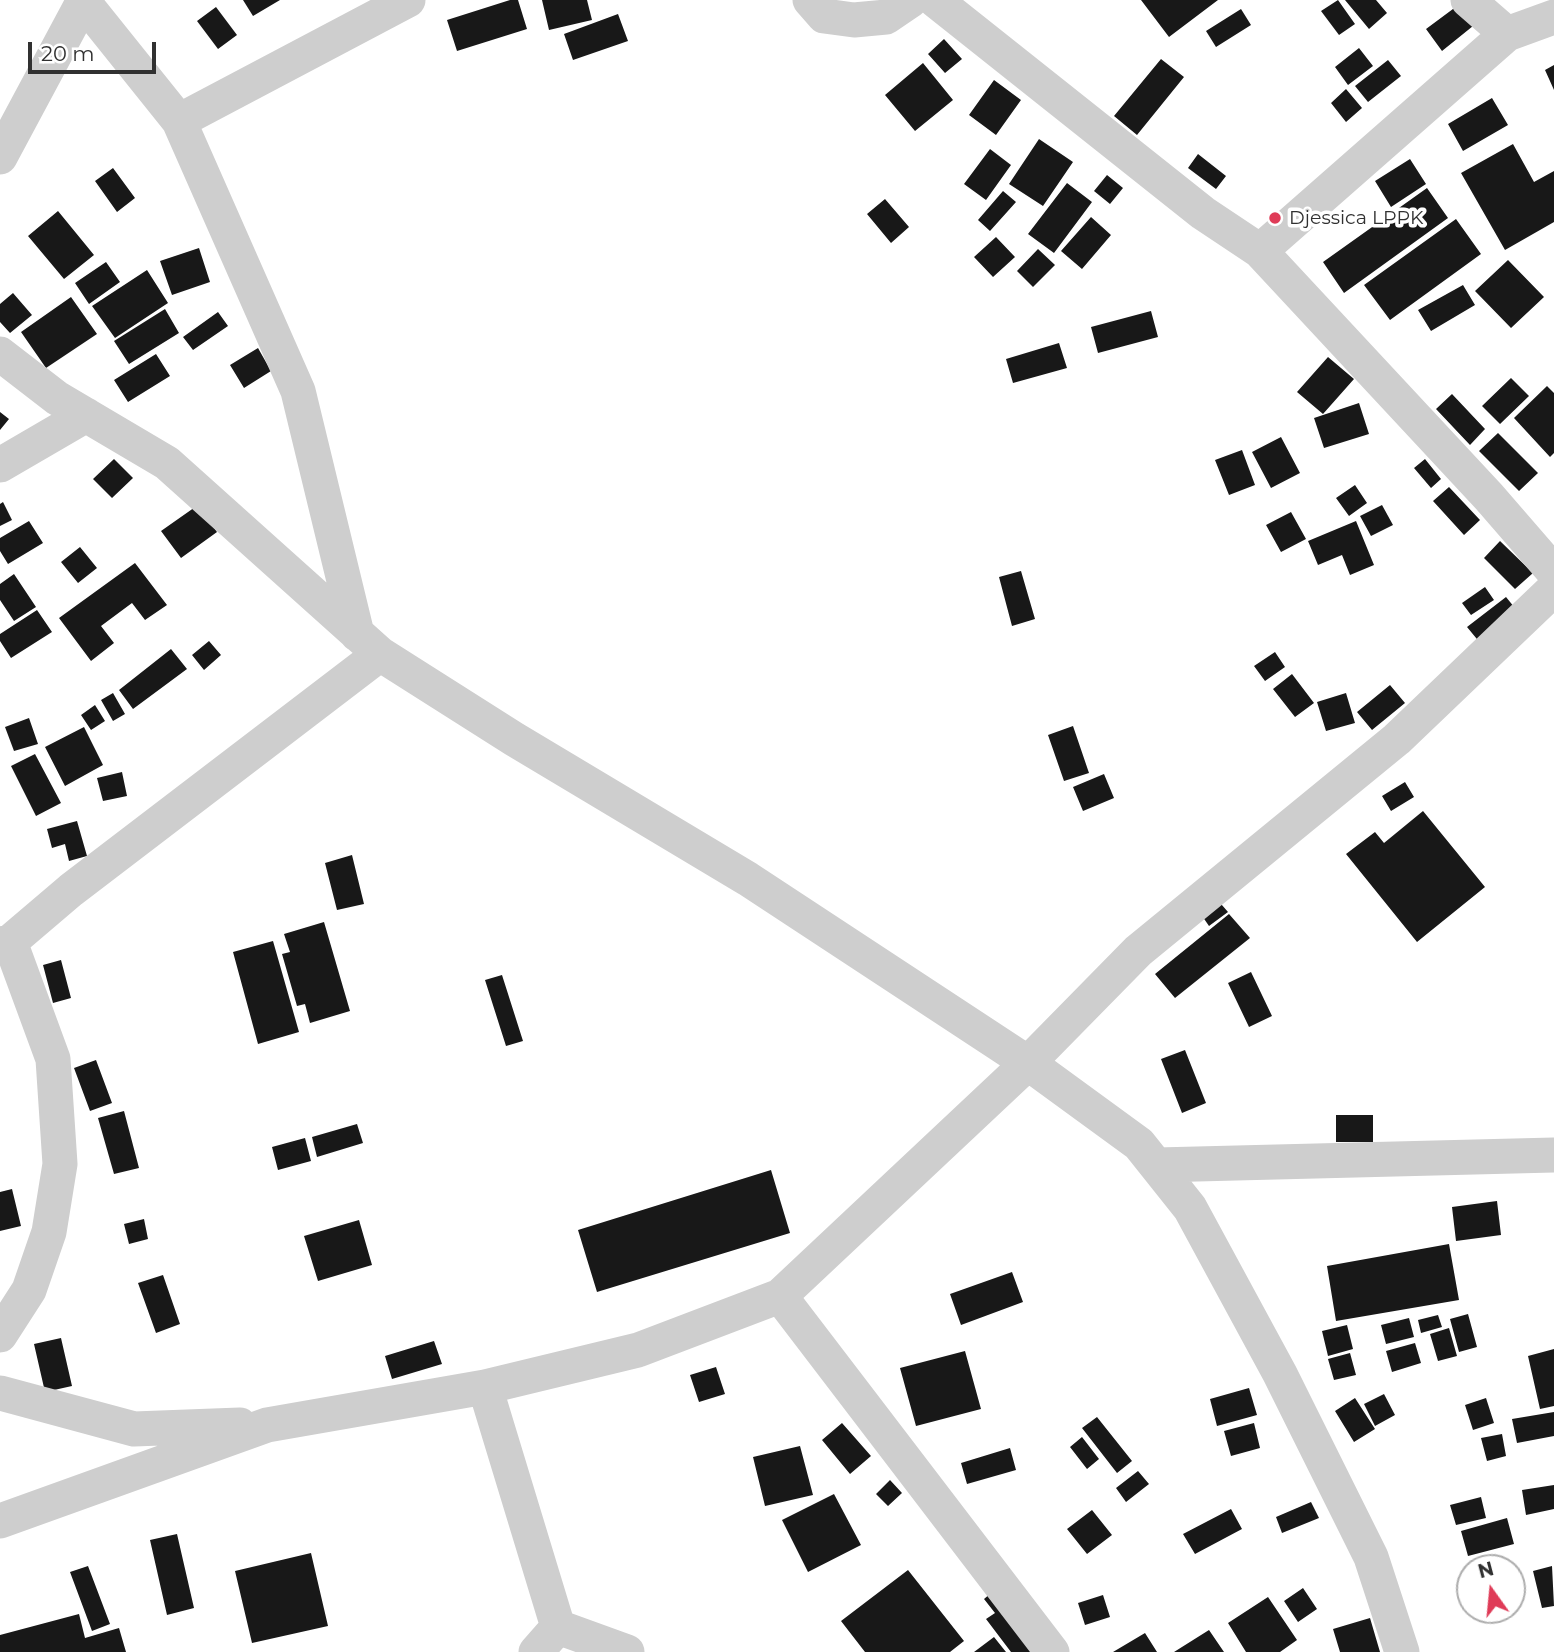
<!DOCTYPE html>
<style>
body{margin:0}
#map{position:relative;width:1554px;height:1652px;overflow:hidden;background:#fff;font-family:Montserrat,sans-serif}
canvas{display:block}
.north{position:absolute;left:1456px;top:1554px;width:70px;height:70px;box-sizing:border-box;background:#fff;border:2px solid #adadad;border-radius:50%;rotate:345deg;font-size:19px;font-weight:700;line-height:28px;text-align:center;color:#313131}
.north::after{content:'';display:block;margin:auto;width:24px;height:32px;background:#df3b57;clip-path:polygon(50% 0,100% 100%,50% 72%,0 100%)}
.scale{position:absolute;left:28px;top:42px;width:128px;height:32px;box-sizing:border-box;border:4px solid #313131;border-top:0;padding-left:9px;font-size:21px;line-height:24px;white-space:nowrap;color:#313131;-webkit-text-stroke:5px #fff;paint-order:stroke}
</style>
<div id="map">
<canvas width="1554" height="1652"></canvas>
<div class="north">N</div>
<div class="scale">20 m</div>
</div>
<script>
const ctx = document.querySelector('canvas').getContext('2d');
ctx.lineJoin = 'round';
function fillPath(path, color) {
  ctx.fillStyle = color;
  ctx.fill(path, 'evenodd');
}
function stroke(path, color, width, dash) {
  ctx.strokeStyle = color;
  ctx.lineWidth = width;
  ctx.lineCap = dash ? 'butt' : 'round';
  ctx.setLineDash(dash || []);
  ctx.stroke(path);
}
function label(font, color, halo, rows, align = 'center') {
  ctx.font = font + ' Montserrat,sans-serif';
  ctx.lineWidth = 7;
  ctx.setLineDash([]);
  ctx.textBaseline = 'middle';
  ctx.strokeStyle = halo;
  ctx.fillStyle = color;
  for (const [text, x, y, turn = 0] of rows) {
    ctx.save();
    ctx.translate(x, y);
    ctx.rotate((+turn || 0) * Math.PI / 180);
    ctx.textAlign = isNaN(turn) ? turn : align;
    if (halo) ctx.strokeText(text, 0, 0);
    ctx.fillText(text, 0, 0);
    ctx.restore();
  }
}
fillPath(new Path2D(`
 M 243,0 L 280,0 L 253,16 Z
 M 510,0 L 518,0 L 527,29 L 457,51 L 447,20 Z
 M 542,0 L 587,0 L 592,20 L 549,30 Z
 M 1141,0 L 1218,0 L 1169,37 Z
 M 1338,0 L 1355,24 L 1339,35 L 1321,11 Z
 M 1345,0 L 1376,0 L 1387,13 L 1369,29 Z
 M 1457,6 L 1473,26 L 1442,51 L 1426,29 Z
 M 216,7 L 237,35 L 218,49 L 197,21 Z
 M 1241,9 L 1251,25 L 1216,47 L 1206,31 Z
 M 618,14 L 628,41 L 573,60 L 564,34 Z
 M 944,39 L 962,59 L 945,73 L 928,54 Z
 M 1359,48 L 1373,66 L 1348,85 L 1335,67 Z
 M 1161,59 L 1184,77 L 1137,135 L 1114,116 Z
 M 1388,60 L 1401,76 L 1368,102 L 1355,86 Z
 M 923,63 L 953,100 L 915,131 L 885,95 Z
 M 1554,65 L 1554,90 L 1545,70 Z
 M 994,80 L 1021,100 L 996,135 L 969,115 Z
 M 1346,89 L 1362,108 L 1346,122 L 1331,103 Z
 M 1492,98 L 1508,125 L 1463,151 L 1448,124 Z
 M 1039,139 L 1073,162 L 1043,206 L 1009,184 Z
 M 1513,144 L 1534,182 L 1554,171 L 1554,222 L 1505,250 L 1461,173 Z
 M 990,149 L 1011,165 L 986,200 L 964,184 Z
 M 1198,154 L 1226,176 L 1216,189 L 1188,168 Z
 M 1410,159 L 1426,184 L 1391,207 L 1375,181 Z
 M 113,168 L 135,198 L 117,212 L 95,181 Z
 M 1107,175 L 1123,188 L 1110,204 L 1094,191 Z
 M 1067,183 L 1092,202 L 1054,253 L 1028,234 Z
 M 1427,188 L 1448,218 L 1344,293 L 1323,262 Z
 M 1003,191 L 1016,202 L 990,231 L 978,220 Z
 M 885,199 L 909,227 L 891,243 L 867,214 Z
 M 58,211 L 94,255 L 64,279 L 28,236 Z
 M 1091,217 L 1111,235 L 1082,269 L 1061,251 Z
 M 1456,219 L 1481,254 L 1390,320 L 1364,285 Z
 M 996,237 L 1015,257 L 993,277 L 974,257 Z
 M 199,248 L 210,282 L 172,295 L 160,261 Z
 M 1038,249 L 1055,265 L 1033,287 L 1017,271 Z
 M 1508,260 L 1544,297 L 1511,328 L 1475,291 Z
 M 106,262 L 120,282 L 89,304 L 75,283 Z
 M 147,270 L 168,303 L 115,338 L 92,306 Z
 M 1463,285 L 1475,305 L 1431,331 L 1418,310 Z
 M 13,293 L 32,315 L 10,333 L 0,322 L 0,304 Z
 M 71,297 L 97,334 L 46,368 L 21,332 Z
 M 165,309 L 179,333 L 129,364 L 114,341 Z
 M 1151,311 L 1158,337 L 1098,353 L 1091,327 Z
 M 218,312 L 228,326 L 193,350 L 183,337 Z
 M 1059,343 L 1067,368 L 1013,383 L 1006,359 Z
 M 258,348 L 271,371 L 244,388 L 230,365 Z
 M 156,354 L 170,376 L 128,402 L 114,380 Z
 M 1328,357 L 1354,379 L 1323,414 L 1297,392 Z
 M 1511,378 L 1529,396 L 1500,424 L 1482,406 Z
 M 1547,386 L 1554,393 L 1554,453 L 1550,457 L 1514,418 Z
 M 1452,394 L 1485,429 L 1470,445 L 1436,409 Z
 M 1359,403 L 1369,434 L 1324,448 L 1314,418 Z
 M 0,412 L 9,419 L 0,430 Z
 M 1498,433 L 1538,473 L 1519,491 L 1479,451 Z
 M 1281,437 L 1300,473 L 1271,488 L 1252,452 Z
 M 1242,450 L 1255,485 L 1229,495 L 1215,460 Z
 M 114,459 L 133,478 L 112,498 L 93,479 Z
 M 1425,459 L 1441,479 L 1431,488 L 1414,468 Z
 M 1355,485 L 1367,503 L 1349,516 L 1336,498 Z
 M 1449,487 L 1480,520 L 1464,535 L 1433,501 Z
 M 3,502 L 12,520 L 0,526 L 0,504 Z
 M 198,505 L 217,532 L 181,558 L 161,531 Z
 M 1382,505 L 1393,525 L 1371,536 L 1360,516 Z
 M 1291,512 L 1306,539 L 1281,552 L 1266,525 Z
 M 29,521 L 43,543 L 8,564 L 0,551 L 0,538 Z
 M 1356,521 L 1374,565 L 1350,575 L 1342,555 L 1318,565 L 1308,541 Z
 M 1500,541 L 1533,573 L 1515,589 L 1484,558 Z
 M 80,547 L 97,568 L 78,583 L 61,562 Z
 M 135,563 L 167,605 L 145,620 L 132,603 L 101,626 L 114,643 L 91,661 L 59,618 Z
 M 1021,571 L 1035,619 L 1012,626 L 999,577 Z
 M 14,574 L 36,607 L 14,621 L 0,600 L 0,584 Z
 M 1485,587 L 1494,600 L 1471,615 L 1462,603 Z
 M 1506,597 L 1519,613 L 1481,644 L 1467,627 Z
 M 37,610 L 52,632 L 11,658 L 0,641 L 0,634 Z
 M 209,641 L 221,655 L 204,670 L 192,655 Z
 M 171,649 L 187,669 L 133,709 L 119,690 Z
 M 1275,652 L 1285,667 L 1265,681 L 1254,666 Z
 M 1292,674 L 1314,703 L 1295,717 L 1273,689 Z
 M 1390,685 L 1405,703 L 1372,730 L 1357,712 Z
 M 113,693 L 125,714 L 113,721 L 101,700 Z
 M 1346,693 L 1355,723 L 1326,731 L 1317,702 Z
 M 95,705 L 105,721 L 91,730 L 81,715 Z
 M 29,718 L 38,744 L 14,751 L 5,727 Z
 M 1073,726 L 1089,773 L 1064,781 L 1048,735 Z
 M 84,727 L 103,765 L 65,786 L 45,747 Z
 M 35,754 L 61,803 L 36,816 L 11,766 Z
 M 122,772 L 127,796 L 103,801 L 97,778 Z
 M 1104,774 L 1114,798 L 1083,811 L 1073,787 Z
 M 1405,782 L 1414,797 L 1391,811 L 1382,796 Z
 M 1423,811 L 1485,887 L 1417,942 L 1346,854 L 1375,832 L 1384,843 Z
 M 77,821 L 87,856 L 69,861 L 65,844 L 52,848 L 47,829 Z
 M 352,855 L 364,904 L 337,910 L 325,863 Z
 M 1215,897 L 1228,912 L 1209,926 L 1198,910 Z
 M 1229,914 L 1250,938 L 1175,998 L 1155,974 Z
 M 324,922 L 350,1011 L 310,1023 L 305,1004 L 297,1006 L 282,954 L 290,952 L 284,934 Z
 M 273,941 L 299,1032 L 258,1044 L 233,952 Z
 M 61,960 L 71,998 L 53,1003 L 43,965 Z
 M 1251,972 L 1272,1016 L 1249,1027 L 1228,983 Z
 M 502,975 L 523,1041 L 506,1046 L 485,980 Z
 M 1185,1050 L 1206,1103 L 1182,1113 L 1161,1059 Z
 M 96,1060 L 112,1103 L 90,1111 L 74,1068 Z
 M 124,1111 L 139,1168 L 114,1174 L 98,1118 Z
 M 1336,1115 L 1373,1115 L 1373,1142 L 1336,1142 Z
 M 357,1124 L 363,1143 L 317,1157 L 312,1137 Z
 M 305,1138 L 311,1161 L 278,1170 L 272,1147 Z
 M 771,1170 L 790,1233 L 597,1292 L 578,1230 Z
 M 12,1189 L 21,1226 L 0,1231 L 0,1192 Z
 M 1497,1201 L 1501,1235 L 1456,1241 L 1452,1207 Z
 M 144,1219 L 148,1239 L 129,1244 L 124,1224 Z
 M 359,1220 L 372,1265 L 318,1281 L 304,1236 Z
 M 1449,1244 L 1459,1300 L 1336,1321 L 1327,1266 Z
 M 1012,1272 L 1023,1302 L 961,1325 L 950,1294 Z
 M 163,1275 L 180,1324 L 156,1333 L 138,1283 Z
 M 1468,1314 L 1477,1347 L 1459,1352 L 1450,1319 Z
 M 1438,1315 L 1442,1327 L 1421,1333 L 1418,1320 Z
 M 1409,1318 L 1414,1337 L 1386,1344 L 1381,1325 Z
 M 1347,1325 L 1353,1349 L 1328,1356 L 1322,1331 Z
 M 1449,1328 L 1457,1356 L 1438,1361 L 1430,1334 Z
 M 61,1338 L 72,1386 L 45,1392 L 34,1344 Z
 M 434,1341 L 442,1364 L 392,1379 L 385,1356 Z
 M 1415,1343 L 1421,1363 L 1392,1372 L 1386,1351 Z
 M 1554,1349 L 1554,1406 L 1540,1409 L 1528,1356 Z
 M 965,1351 L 981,1409 L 916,1426 L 900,1368 Z
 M 1350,1353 L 1356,1375 L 1334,1380 L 1328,1359 Z
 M 716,1367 L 725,1394 L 699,1402 L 690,1375 Z
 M 1249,1388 L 1257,1415 L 1217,1426 L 1210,1399 Z
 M 1384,1394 L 1395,1415 L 1375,1426 L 1364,1404 Z
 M 1355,1398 L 1375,1429 L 1354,1442 L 1335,1411 Z
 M 1486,1398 L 1494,1423 L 1473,1430 L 1465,1405 Z
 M 1554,1412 L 1554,1436 L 1517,1443 L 1512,1419 Z
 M 1097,1417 L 1132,1461 L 1117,1473 L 1082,1428 Z
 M 842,1423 L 871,1456 L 850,1474 L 822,1440 Z
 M 1254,1423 L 1260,1448 L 1231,1456 L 1224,1431 Z
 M 1502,1434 L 1506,1456 L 1487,1461 L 1481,1438 Z
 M 1082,1437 L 1099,1459 L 1087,1469 L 1070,1447 Z
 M 800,1446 L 813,1495 L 765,1506 L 753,1457 Z
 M 1010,1448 L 1016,1470 L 967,1484 L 961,1463 Z
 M 1138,1471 L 1149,1484 L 1126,1502 L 1116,1488 Z
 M 890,1480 L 902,1493 L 888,1506 L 876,1494 Z
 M 1554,1485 L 1554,1509 L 1526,1515 L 1522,1490 Z
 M 834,1494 L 861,1545 L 808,1572 L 782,1520 Z
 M 1481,1497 L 1486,1518 L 1456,1525 L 1450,1505 Z
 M 1311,1502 L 1319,1518 L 1282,1533 L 1276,1517 Z
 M 1231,1509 L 1242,1529 L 1195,1554 L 1183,1534 Z
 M 1092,1510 L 1112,1535 L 1087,1554 L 1067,1529 Z
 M 1507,1518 L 1514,1544 L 1468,1556 L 1461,1531 Z
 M 177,1534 L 194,1608 L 167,1615 L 150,1540 Z
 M 311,1553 L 328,1626 L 252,1643 L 235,1571 Z
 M 88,1566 L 110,1624 L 92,1631 L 70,1572 Z
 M 1552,1566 L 1554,1606 L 1542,1608 L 1533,1571 Z
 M 908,1570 L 964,1641 L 950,1652 L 865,1652 L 841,1621 Z
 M 1521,1580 L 1523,1586 L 1512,1590 L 1512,1582 Z
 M 997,1588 L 1044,1652 L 1011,1652 L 986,1619 L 995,1613 L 984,1599 Z
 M 1303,1588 L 1317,1609 L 1298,1622 L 1284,1601 Z
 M 1103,1595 L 1110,1617 L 1085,1625 L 1078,1603 Z
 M 1268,1597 L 1297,1640 L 1280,1652 L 1246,1652 L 1228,1623 Z
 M 79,1614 L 85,1638 L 119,1628 L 126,1652 L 0,1652 L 0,1635 Z
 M 1370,1618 L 1380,1652 L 1340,1652 L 1333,1629 Z
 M 1209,1630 L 1224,1652 L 1174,1652 Z
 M 1145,1633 L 1157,1652 L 1113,1652 Z
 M 994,1637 L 1006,1652 L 974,1652 Z`), '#181818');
stroke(new Path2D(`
 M 82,0 L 179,121 L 298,391 L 357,634
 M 810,0 L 824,16 L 854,20 L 886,17 L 911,0
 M 935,0 L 1203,213 L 1260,251 L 1489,497 L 1554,572
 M 1468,0 L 1507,34
 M 179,121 L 408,0
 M 0,157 L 83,2
 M 1260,251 L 1507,34 L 1554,17
 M 0,354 L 57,398 L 167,463 L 380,654 L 514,739 L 748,879 L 1028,1063 L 1139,1144 L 1190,1208 L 1280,1374 L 1371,1557 L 1402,1652
 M 0,465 L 86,415
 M 0,944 L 10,942 L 71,890 L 380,654
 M 1157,1165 L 1554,1155
 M 780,1296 L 1052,1652
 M 0,1335 L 29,1290 L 49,1232 L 60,1164 L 53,1059 L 10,942
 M 485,1387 L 558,1627
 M 0,1393 L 134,1429 L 240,1425
 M 0,1521 L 267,1425 L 485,1387 L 638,1350 L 780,1296 L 1028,1063 L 1138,951 L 1397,739 L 1554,589
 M 558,1627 L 627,1652
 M 536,1652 L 558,1627`), '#cecece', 35);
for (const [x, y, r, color] of [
 [1275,218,7,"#df3b57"]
]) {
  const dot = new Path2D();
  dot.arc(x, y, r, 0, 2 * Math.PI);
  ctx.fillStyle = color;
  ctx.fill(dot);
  stroke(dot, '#fff', 2.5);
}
label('19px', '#313131', '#fff', [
 ["Djessica LPPK",1289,218]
], 'left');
</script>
